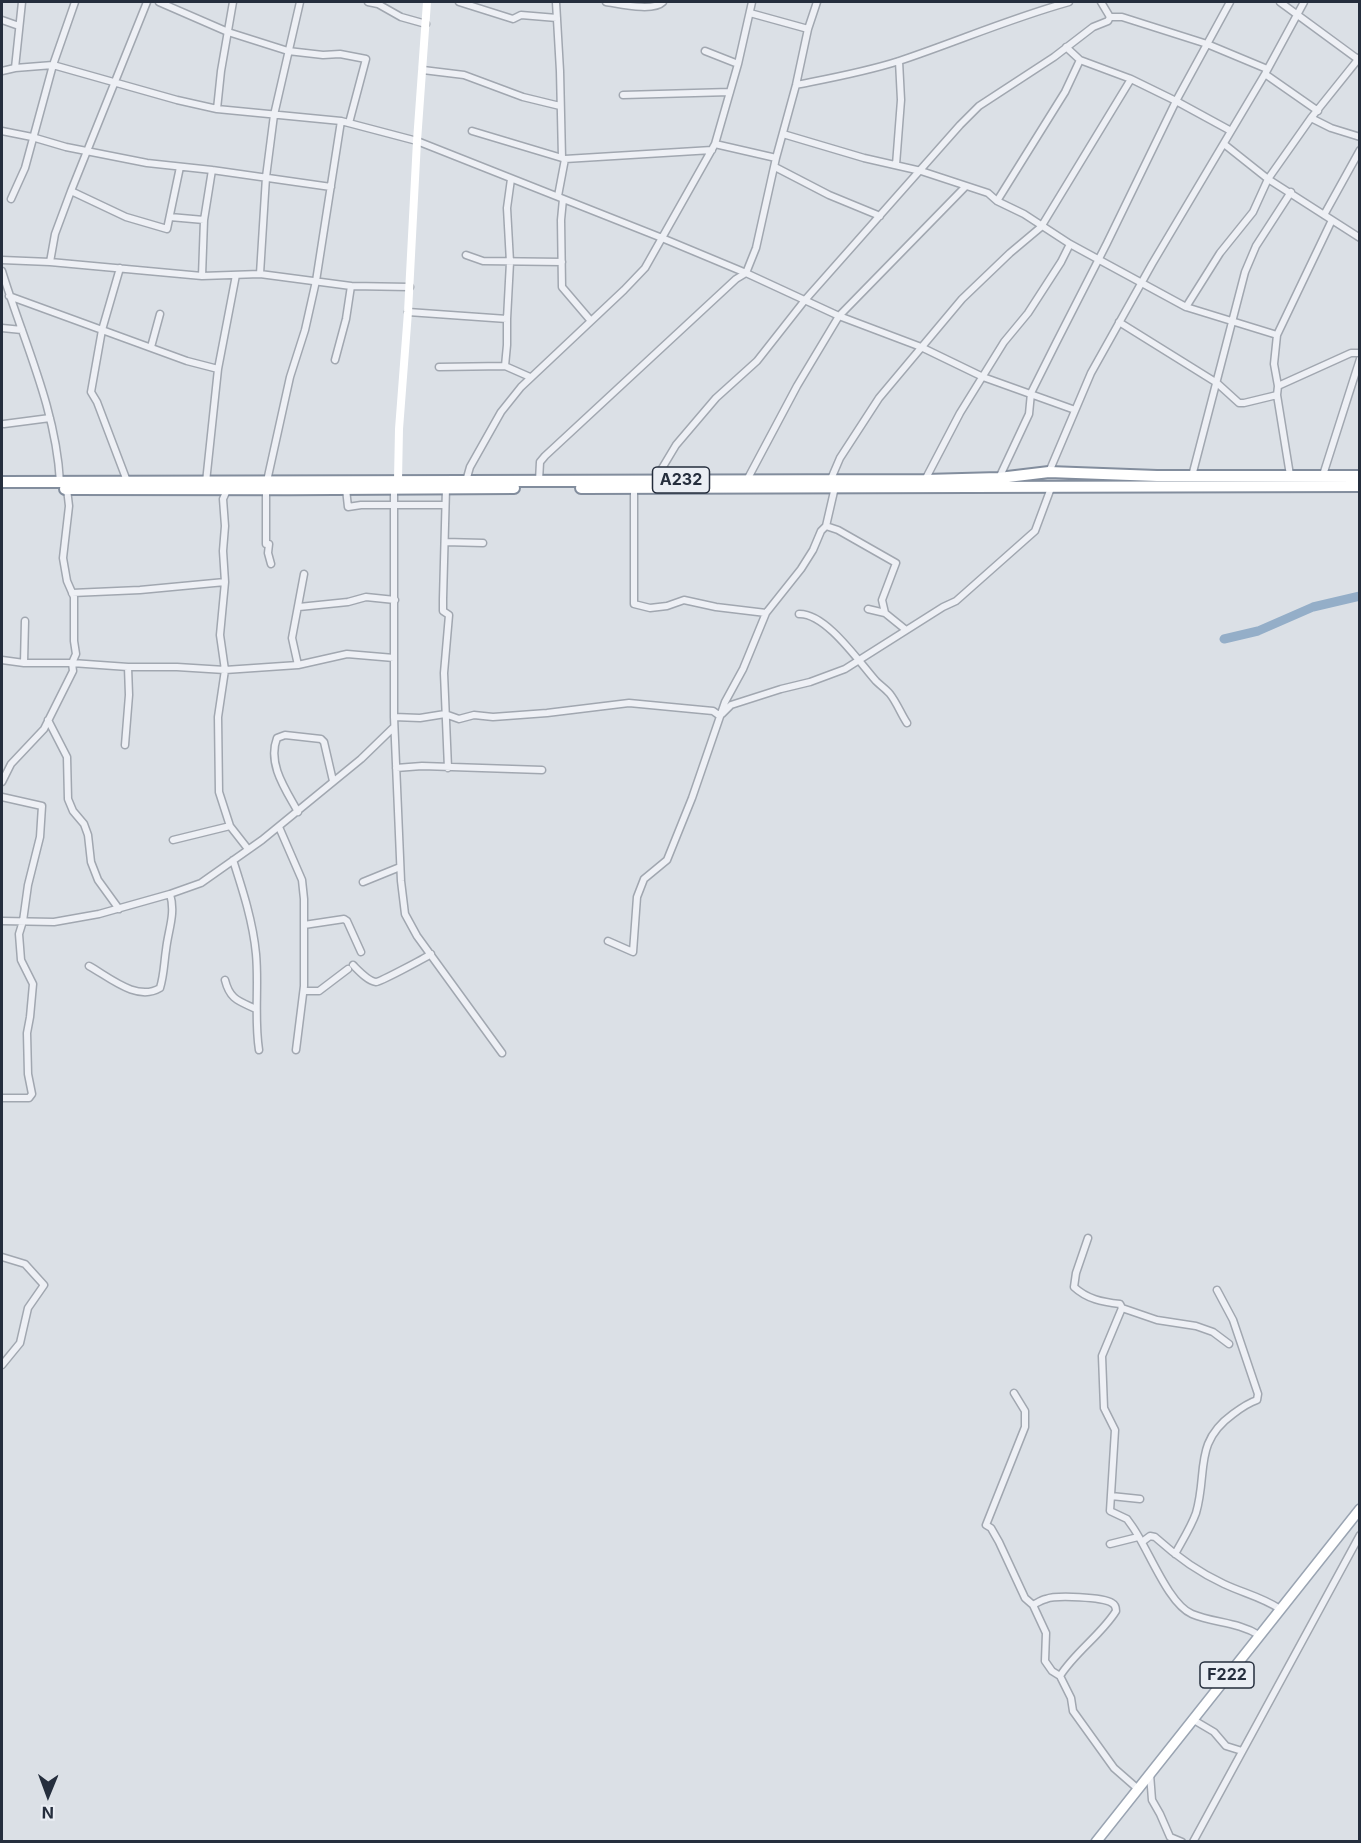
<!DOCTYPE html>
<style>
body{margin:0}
#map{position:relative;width:1361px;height:1843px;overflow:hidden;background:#dbe0e6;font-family:Inter,sans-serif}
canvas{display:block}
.frame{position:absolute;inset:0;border:3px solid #252e3d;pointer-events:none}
.north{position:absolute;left:18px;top:1765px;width:60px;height:60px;-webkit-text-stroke:4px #eaeef4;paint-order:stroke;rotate:181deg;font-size:16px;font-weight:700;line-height:24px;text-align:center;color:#252e3d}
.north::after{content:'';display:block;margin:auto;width:21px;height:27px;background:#252e3d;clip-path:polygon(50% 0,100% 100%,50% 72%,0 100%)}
</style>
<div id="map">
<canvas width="1361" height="1843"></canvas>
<div class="frame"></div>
<div class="north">N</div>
</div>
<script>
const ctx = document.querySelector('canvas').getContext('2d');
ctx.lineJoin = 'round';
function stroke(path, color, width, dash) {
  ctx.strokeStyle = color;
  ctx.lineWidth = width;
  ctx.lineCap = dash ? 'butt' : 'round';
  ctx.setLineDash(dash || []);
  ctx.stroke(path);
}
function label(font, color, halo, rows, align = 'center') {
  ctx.font = font + ' Inter,sans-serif';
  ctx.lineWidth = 4.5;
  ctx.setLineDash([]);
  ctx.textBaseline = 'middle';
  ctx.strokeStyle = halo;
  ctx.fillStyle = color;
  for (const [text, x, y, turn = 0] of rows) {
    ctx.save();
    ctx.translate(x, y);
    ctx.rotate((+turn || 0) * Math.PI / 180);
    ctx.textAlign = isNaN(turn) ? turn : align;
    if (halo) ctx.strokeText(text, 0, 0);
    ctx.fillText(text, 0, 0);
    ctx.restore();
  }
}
stroke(new Path2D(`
 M 1224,639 L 1258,631 L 1313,607 L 1360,596`), '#94aec8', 9);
const street = new Path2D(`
 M 159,2 L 228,32 L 288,51 L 323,55 L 340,54 L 366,59 L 349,123
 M 368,2 L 378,4 L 401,17 L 426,24
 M 459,2 L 513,19 L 521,15 L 557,18
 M 556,2 L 560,71 L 562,158 L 565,159 L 558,196
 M 606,2 C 620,4 653,12 663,2
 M 1101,2 L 1110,17
 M 1280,2 L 1359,60
 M 750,13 L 808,29
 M 2,20 L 19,26
 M 1066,47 L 1080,60 L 1131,79 L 1176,101 L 1231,131
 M 705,51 L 738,64
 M 15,68 L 22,2
 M 423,70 L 464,75 L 523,97 L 560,106
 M 2,71 L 15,68 L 53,65 L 177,100 L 217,109 L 341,121 L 417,141 L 662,238 L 746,273 L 839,316 L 921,347 L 983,377 L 1075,410
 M 1265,74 L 1318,111
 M 796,85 C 831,78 865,72 899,61 C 956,42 1011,18 1069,2
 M 623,95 L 730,92
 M 217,109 L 221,71 L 233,2
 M 1311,118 L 1331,128 L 1360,137
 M 2,131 L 32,137 L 66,147 L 147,163 L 212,170 L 331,187
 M 472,131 L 562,158
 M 783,134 L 864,158 L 921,171 L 988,193 L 997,201 L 1024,214 L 1070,244 L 1186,307 L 1277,335
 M 715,144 L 776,158
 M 1224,144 L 1268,179 L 1360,238
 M 565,159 L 712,150
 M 896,165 L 901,100 L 899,61
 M 775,167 L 829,195 L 880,216
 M 71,191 L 126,217 L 167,229 L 180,167
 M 11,199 L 25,168 L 53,65 L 75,2
 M 563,199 L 561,220 L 562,287 L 591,321
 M 997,201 L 1065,92 L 1080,60
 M 1324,215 L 1360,150
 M 170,217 L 204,220
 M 466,255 L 483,261 L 562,262
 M 2,260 L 50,262 L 202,276 L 260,274 L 351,286 L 410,287
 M 50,262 L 55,234 L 71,191 L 147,2
 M 120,268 L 102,330 L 91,392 L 97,402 L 127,481
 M 2,271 C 23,340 56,408 60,482
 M 260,274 L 266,177 L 274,115 L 300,2
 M 202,276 L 204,220 L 212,170
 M 9,296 L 187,361 L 218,369
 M 1186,307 L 1220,253 L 1253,212 L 1268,179 L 1311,118 L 1360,57
 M 408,312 L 507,319 L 510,262 L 507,208 L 511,179
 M 1119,322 L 1217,383 L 1239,403 L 1244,403 L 1277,395
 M 2,328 L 22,330
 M 151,347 L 160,314
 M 335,360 L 346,319 L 351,286
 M 505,366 L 507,345 L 507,319
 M 439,367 L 505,366 L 530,377
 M 1278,386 L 1351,353 L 1360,353
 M 4,424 L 50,418
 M 1049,472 L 1091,373 L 1152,264 L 1265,74 L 1304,2
 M 1290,475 L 1277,395 L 1278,386 L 1274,364 L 1277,335 L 1332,220
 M 1323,475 L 1360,359
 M 1192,476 L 1245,272 L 1256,246 L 1291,192
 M 999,478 L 1029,414 L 1031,393 L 1056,343 L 1107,243 L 1176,101 L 1230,2
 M 831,479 L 840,458 L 879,398 L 962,299 L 1010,253 L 1041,227 L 1131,79
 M 655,480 L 676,445 L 716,398 L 757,361 L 805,300 L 960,125 L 979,106 L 1054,57 L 1093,27 L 1108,21 L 1110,17 L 1122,17 L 1207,44 L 1267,69
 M 747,480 L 797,386 L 839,316 L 966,186
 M 925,480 L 960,413 L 1004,342 L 1028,313 L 1061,262 L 1070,244
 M 267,481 L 290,377 L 305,330 L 316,281 L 341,121
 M 466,481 L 470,467 L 501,412 L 521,387 L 624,290 L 645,268 L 715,144 L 738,64 L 752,2
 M 539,481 L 540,462 L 545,456 L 736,279 L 746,273 L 756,248 L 776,158 L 796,85 L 808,29 L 817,2
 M 206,482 L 218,369 L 236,275
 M 394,487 L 394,717 L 420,718 L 445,714 L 459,719 L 474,715 L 493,717 L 547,713 L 629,703 L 713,711 L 720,716
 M 446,488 L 443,599 L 443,611 L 449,615 L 444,673 L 448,768
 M 634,488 L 634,604 L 650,608 L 667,606 L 684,600 L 716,607 L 766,613
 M 346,489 L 348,507 L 361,505 L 444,505
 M 227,490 L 223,499 L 225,526 L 223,551 L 225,582 L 220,635 L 225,670 L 218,717 L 219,792 L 230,826 L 248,849
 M 826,526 L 838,530 L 896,563 L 882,600 L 885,613
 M 445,542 L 483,543
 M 266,544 L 266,490
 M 269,544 L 268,553 L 271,564
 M 72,593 L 140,590 L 225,582
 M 299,607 L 348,602 L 366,597 L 395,600
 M 868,609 L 885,613 L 906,630
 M 799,614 C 826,613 859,662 876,681 C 881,686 886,689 890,694 C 897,703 901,714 907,723
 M 2,660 L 24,663 L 72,663 L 128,667 L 177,667 L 225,670 L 298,665 L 347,654 L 394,658
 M 24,663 L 25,621
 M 298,665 L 292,638 L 304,574
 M 722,714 L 731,705 L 781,689 L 810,682 L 845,669 L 943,607 L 956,601 L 1035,531 L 1051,488
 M 394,717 L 401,881 L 405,914 L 417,936 L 502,1053
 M 48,720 L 67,757 L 68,799 L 73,811 L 84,824 L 88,835 L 91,862 L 98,880 L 119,909
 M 125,745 L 129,695 L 128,667
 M 396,768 L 422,766 L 542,770
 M 2,782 L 11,764 L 44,729 L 73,671 L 72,663 L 76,654 L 74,641 L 74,597 L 67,581 L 63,558 L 69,506 L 67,489
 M 2,797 L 42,806 L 40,837 L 28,885 L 23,921 L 19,934 L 21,960 L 33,984 L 30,1017 L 27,1033 L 28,1074 L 32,1094 L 29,1098 L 2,1098
 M 298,812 C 286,790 267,764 277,738 L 285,735 L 321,739 L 324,742 L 333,781
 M 279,827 L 302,880 L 304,899 L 304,986 L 296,1050
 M 173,840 L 230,826
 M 233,860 C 243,891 253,922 256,954 C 259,986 254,1018 259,1050
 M 363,882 L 400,867
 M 2,921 L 54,922 L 99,914 L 170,894
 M 304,925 L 344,919 L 347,921 L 361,952
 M 608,941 L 633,952 L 637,897 L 644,879 L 667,860 L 692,798 L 725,702 L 743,669 L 766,613 L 801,569 L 813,550 L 821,531 L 826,526 L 835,487
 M 353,965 C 359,971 368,981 376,982 C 380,982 425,958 431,954
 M 89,966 C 109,977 137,1002 160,988 C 164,975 164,963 166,950 C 168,930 176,914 170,894 L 201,883 L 262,840 L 361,759 L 394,727
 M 225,980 C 230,1000 239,1001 256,1009
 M 304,991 L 319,991 L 348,969
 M 1088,1238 L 1076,1273 L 1074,1287 C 1087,1299 1102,1302 1120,1304 L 1122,1308 L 1102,1356 L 1104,1408 L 1115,1430 L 1110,1511 L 1127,1519 L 1132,1526 C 1148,1548 1168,1604 1192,1614 C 1214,1623 1238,1622 1259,1635
 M 2,1257 L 25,1264 L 44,1285 L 28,1308 L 20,1343 L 2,1365
 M 1122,1308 L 1157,1320 L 1196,1326 L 1213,1332 L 1229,1344
 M 1014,1393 L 1025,1411 L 1025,1427 L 986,1525 L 991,1528 L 999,1542 L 1025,1598 L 1033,1605 L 1046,1633 L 1045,1661 L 1052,1671 L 1060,1676 L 1071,1698 L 1073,1711 L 1114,1768 L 1138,1789
 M 1111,1496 L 1140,1499
 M 1142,1542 L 1150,1536 L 1155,1537 C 1176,1556 1198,1572 1224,1584 C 1243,1593 1262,1597 1280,1609
 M 1110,1544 L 1138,1537
 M 1175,1554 C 1182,1541 1191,1527 1196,1513 C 1208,1472 1193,1443 1233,1414 C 1241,1408 1248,1403 1257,1400 L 1258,1394 L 1233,1320 L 1217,1290
 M 1033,1605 C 1037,1603 1041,1600 1046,1599 C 1056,1595 1103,1597 1112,1603 C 1116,1605 1116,1608 1116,1611 C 1101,1635 1075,1652 1060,1676
 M 1192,1719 L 1214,1732 L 1226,1746 L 1242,1751
 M 1150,1774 L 1152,1800 L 1160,1814 L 1170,1837 L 1182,1842
 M 1193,1842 L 1360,1535`);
const primary = new Path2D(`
 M 1096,1842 L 1360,1509`);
const highway = new Path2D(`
 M 2,482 L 925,480 L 999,478 L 1049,472 L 1157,476 L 1360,476
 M 581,488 L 1360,486
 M 65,489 C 215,490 364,489 514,488`);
stroke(street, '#a1a7b0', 9);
stroke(primary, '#9aa4b2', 12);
stroke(highway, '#828d9d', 14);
stroke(street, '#eef0f5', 6);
stroke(new Path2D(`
 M 398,480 L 399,429 L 408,312 L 417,141 L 427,2`), '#fff', 8);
stroke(primary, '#fff', 9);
stroke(highway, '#fff', 10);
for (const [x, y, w] of [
 [681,480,57],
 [1227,1675,54]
]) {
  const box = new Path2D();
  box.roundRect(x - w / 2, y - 13, w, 26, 4.5);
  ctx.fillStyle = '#eaeef4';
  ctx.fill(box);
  stroke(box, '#252e3d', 1.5);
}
label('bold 16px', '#252e3d', null, [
 ["A232",681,480],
 ["F222",1227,1675]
]);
</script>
